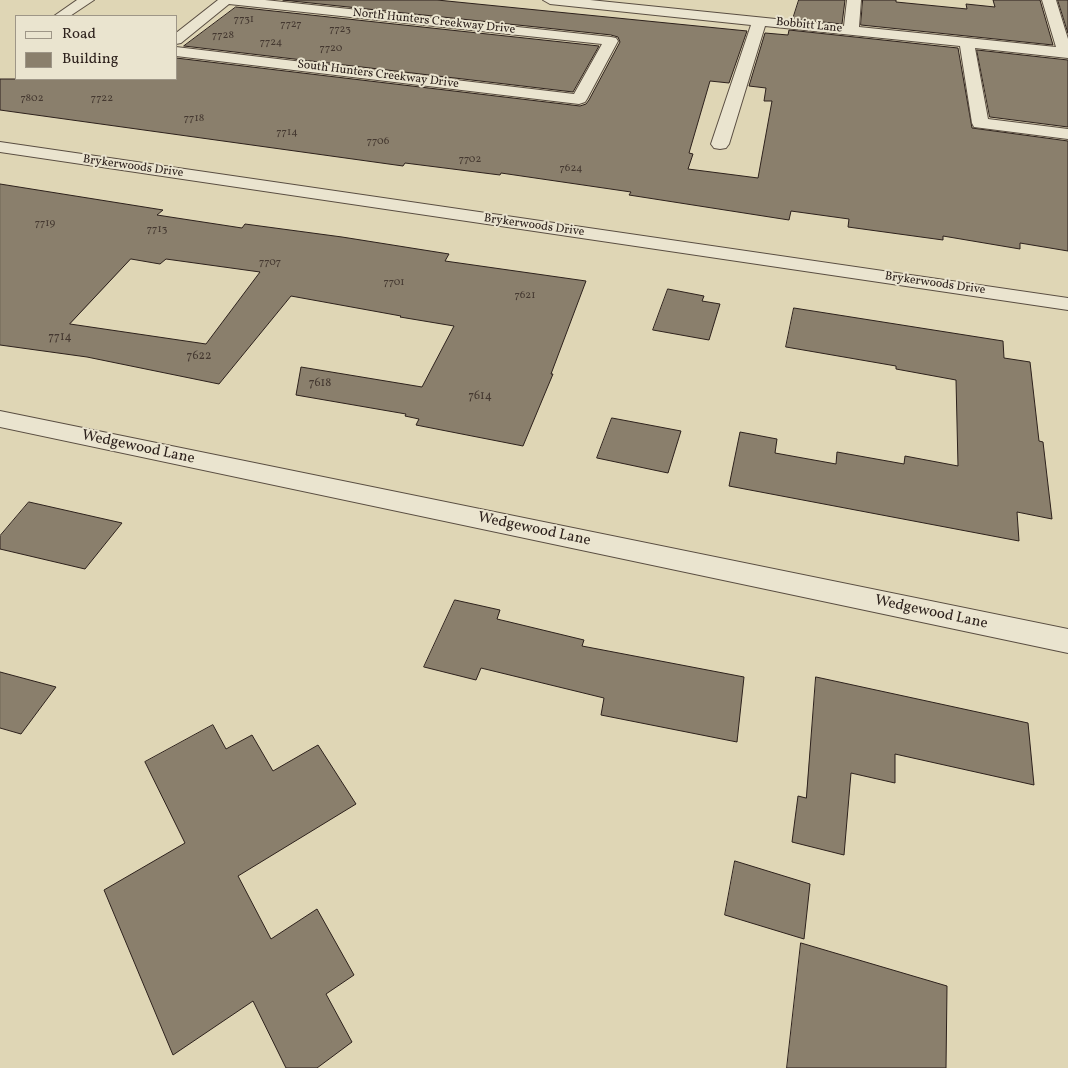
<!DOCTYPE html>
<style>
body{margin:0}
#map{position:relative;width:1068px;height:1068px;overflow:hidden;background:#dfd6b5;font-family:Vollkorn,serif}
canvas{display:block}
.legend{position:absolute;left:15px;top:15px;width:162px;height:65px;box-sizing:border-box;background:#eae4cf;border:1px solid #9e9687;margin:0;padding:6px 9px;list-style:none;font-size:15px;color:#2d211c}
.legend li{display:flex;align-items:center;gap:10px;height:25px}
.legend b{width:25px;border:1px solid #9e9687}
</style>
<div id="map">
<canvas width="1068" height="1068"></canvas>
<ul class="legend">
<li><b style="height:6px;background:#eae4cf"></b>Road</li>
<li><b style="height:14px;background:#8a7f6c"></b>Building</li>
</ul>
</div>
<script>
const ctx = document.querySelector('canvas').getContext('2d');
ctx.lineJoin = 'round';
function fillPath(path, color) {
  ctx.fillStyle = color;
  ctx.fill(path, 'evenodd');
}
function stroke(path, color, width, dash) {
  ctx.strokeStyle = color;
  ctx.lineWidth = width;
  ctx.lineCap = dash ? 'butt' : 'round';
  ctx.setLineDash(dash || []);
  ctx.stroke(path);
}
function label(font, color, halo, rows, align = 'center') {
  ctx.font = font + ' Vollkorn,serif';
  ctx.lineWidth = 4;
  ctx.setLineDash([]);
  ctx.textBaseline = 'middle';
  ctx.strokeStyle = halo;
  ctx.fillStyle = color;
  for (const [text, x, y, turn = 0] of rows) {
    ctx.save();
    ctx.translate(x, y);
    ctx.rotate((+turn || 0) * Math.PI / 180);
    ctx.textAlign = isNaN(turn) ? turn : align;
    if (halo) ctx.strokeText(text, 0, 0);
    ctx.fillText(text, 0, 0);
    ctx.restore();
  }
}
const building = new Path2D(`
 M 283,0 L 437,0 L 747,31 L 729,83 L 710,81 L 689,153 L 693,154 L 688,169 L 758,178 L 772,101 L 764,101 L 766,88 L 749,86 L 765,33 L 788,35 L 789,30 L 958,48 L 972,128 L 1068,141 L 1068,251 L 1020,243 L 1020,249 L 943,236 L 943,240 L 848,227 L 849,219 L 791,211 L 789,220 L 629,195 L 631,192 L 501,173 L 500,175 L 405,163 L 403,166 L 0,110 L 0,79 L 176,79 L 176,58 L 580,106 L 586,104 L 589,100 L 620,42 L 618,37 L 611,35 Z
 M 799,0 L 845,0 L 842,24 L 793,19 Z
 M 863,0 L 896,0 L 896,2 L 967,9 L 966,4 L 995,7 L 993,0 L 1040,0 L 1053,45 L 861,25 Z
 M 1058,0 L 1068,0 L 1068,33 Z
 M 236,7 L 599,46 L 573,92 L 184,46 Z
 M 977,50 L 1068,60 L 1068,127 L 990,117 Z
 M 0,184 L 163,210 L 157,215 L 242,228 L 245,224 L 342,237 L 449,254 L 445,261 L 586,281 L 551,374 L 553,374 L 523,446 L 416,425 L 419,419 L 405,416 L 406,414 L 296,395 L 301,367 L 422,387 L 454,326 L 400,317 L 401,316 L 291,296 L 219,384 L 87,357 L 0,345 ZM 131,259 L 160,264 L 166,259 L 260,272 L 206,344 L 70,324 Z
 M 668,289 L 704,296 L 702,301 L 720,304 L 709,340 L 653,330 Z
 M 794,308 L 1003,341 L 1004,358 L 1030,362 L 1039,441 L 1043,442 L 1052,519 L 1017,512 L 1019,541 L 729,486 L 740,432 L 777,439 L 775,453 L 836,464 L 837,452 L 904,464 L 905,456 L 958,466 L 956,380 L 896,369 L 896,366 L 786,347 Z
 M 612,418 L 681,431 L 668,473 L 597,458 Z
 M 29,502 L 122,523 L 85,569 L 0,549 L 0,536 Z
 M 455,600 L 500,610 L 497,619 L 584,640 L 582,646 L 744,677 L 737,742 L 601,715 L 604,698 L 481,668 L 476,680 L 424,667 Z
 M 0,672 L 56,687 L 21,734 L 0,728 Z
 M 816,677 L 1028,723 L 1034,785 L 895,754 L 895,783 L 851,773 L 844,855 L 792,842 L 798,796 L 806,798 Z
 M 213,725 L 226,749 L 252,735 L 273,771 L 318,745 L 356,804 L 238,876 L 271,939 L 317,909 L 354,975 L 326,994 L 352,1042 L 317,1068 L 286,1068 L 253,1001 L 173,1055 L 104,890 L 185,843 L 145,762 Z
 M 735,861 L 810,884 L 804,939 L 725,915 Z
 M 801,943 L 947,986 L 946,1068 L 787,1068 Z`);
fillPath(building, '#8a7f6c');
stroke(building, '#2d211c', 1);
const street = new Path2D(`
 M 77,0 L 94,0 L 70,16 L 54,16 Z
 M 218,0 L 265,0 L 611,37 L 616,38 L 618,41 L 587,99 L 585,102 L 579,104 L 176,56 L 176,47 L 574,94 L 602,44 L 229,4 L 181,43 L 176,44 L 176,33 Z
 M 543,0 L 590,0 L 844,26 L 847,0 L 861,0 L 859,27 L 1056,47 L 1042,0 L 1056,0 L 1068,39 L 1068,58 L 975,48 L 988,119 L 1068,129 L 1068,139 L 974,127 L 972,123 L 960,46 L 765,26 L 729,144 L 726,148 L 720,149 L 714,148 L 711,144 L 751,25 L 550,4 Z
 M 0,142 L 1068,298 L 1068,310 L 0,152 Z
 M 0,411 L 1068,629 L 1068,653 L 0,427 Z`);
stroke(street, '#5a4e42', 2);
fillPath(street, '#eae4cf');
label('11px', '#443830', null, [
 ["7731",244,20],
 ["7727",291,25],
 ["7723",340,30],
 ["7728",223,36],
 ["7724",271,43],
 ["7720",331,49],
 ["7802",32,99],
 ["7722",102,99],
 ["7718",194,119],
 ["7714",287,133],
 ["7706",378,142],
 ["7702",470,160],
 ["7624",571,169],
 ["7719",45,224],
 ["7713",157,230],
 ["7707",270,263],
 ["7701",394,283],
 ["7621",525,296]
]);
label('12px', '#2d211c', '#eae4cf', [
 ["North Hunters Creekway Drive",434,22,6],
 ["Bobbitt Lane",809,26,6],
 ["South Hunters Creekway Drive",378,75,7],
 ["Brykerwoods Drive",133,167,8],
 ["Brykerwoods Drive",534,226,8],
 ["Brykerwoods Drive",935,284,8]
]);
label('12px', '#443830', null, [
 ["7714",60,338],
 ["7622",199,357],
 ["7618",320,384],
 ["7614",480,397]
]);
label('15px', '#2d211c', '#eae4cf', [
 ["Wedgewood Lane",138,448,12],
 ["Wedgewood Lane",534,530,12],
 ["Wedgewood Lane",931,613,12]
]);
</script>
